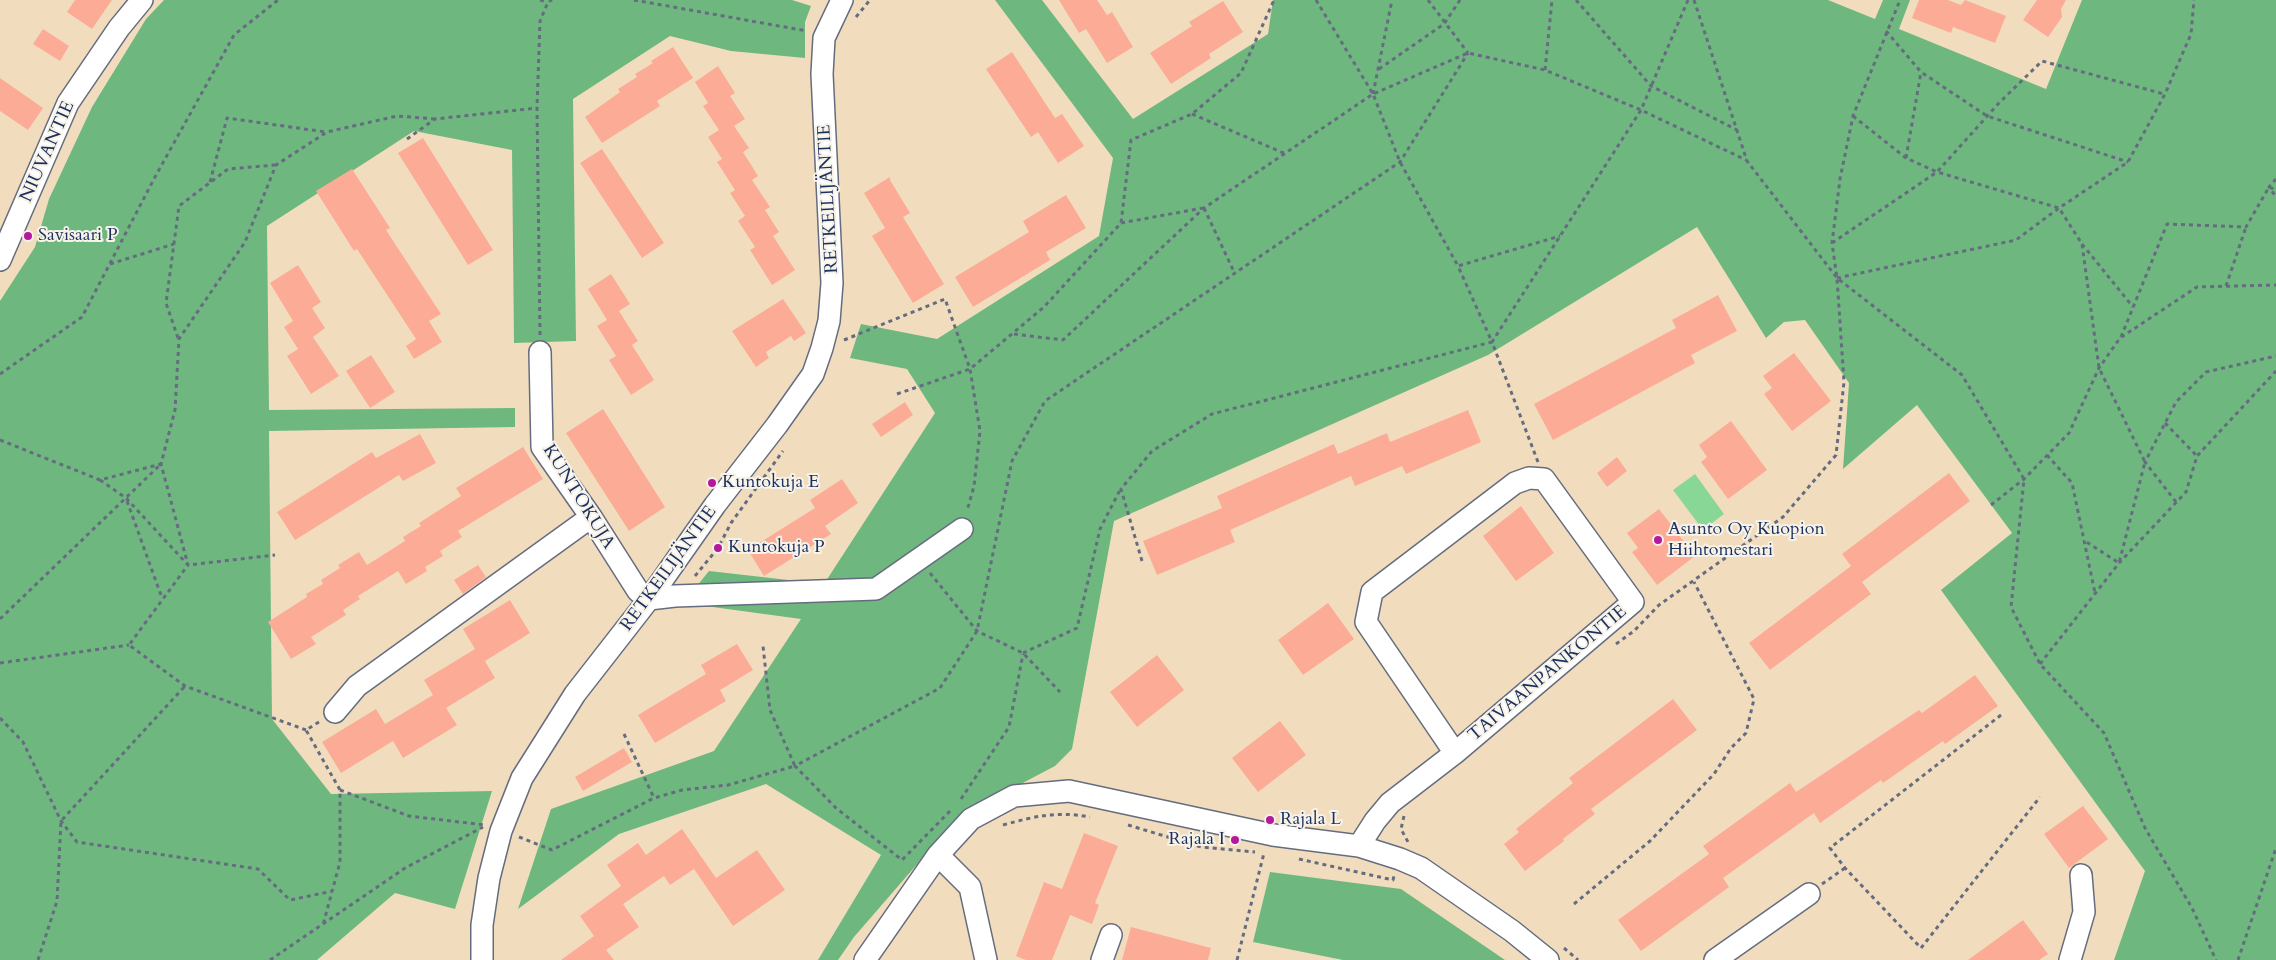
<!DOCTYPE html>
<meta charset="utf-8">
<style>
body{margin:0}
canvas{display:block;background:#f1ddbd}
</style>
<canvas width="2276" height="960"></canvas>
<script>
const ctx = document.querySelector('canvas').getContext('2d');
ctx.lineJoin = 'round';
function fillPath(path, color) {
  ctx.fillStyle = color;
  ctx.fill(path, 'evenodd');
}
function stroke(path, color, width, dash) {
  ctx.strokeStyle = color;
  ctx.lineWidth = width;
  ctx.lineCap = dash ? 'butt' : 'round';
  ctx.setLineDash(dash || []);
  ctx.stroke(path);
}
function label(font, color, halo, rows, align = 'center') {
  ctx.font = font + ' Cardo,serif';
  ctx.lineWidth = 4;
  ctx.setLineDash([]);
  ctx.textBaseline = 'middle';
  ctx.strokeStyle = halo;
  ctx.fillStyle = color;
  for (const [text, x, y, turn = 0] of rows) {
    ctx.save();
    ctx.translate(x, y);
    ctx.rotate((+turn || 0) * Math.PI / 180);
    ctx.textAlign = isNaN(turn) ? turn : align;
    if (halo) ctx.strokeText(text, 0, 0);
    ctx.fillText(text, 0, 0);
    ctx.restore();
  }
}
fillPath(new Path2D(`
 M 1695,474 L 1724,514 L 1703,530 L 1673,490 Z`), '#89d796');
fillPath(new Path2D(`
 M 164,0 L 792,0 L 811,6 L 805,22 L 805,58 L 731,51 L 670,36 L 573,99 L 576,341 L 514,343 L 512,150 L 414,131 L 267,226 L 269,410 L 515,408 L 515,427 L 269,431 L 272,719 L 331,794 L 492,791 L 455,909 L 395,893 L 317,960 L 0,960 L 0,301 L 35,247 L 49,199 L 92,107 L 146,19 Z
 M 995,0 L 1042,0 L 1133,119 L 1268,34 L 1273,0 L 1828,0 L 1875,19 L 1883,0 L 1910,0 L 1899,29 L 2046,89 L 2082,0 L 2276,0 L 2276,960 L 2114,960 L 2145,871 L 1941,590 L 2012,533 L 1917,405 L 1843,469 L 1849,383 L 1805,320 L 1784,322 L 1766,338 L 1697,227 L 1488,355 L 1114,521 L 1072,749 L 1055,766 L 958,817 L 854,937 L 838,960 L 818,960 L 881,855 L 766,784 L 619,834 L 518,909 L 551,809 L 714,751 L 801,619 L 683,603 L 709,571 L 824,584 L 935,413 L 907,369 L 850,358 L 861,324 L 937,339 L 1099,236 L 1113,158 Z
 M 1270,872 L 1401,889 L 1505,960 L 1343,960 L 1253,942 Z`), '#6eb87f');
fillPath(new Path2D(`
 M 75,0 L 112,0 L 92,29 L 67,12 Z
 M 1059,0 L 1097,0 L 1107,15 L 1112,12 L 1133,47 L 1107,63 L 1086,29 L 1079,33 Z
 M 1919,0 L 1948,0 L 1961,5 L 1965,0 L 2006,16 L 1995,43 L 1953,27 L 1951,33 L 1912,18 Z
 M 2037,0 L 2066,0 L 2061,9 L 2062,17 L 2048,37 L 2023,20 Z
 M 1223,1 L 1243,32 L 1209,54 L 1211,58 L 1171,84 L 1150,53 L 1192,26 L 1189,22 Z
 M 43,29 L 69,46 L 60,61 L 33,44 Z
 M 673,47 L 693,78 L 657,101 L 660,106 L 602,143 L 585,117 L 620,92 L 618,89 L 637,77 L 635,74 L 653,63 L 651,61 Z
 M 1012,52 L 1055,118 L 1062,114 L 1084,146 L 1058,163 L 1038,132 L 1031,137 L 986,69 Z
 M 718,66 L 735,93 L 730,96 L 745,119 L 734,126 L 749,148 L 743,152 L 758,176 L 752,180 L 770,207 L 765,210 L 779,232 L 773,236 L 795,270 L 772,285 L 750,250 L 755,247 L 738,221 L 745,216 L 730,193 L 735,190 L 717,162 L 722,159 L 708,137 L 719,130 L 703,106 L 708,103 L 695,82 Z
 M 0,78 L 43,108 L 28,130 L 0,111 Z
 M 423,138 L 493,250 L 468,265 L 398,153 Z
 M 602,149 L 664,243 L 642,258 L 580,163 Z
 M 352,169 L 390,228 L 386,230 L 441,314 L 429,321 L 442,342 L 414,359 L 406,346 L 416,339 L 357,249 L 354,251 L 316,191 Z
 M 890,177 L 890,180 L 910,213 L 903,217 L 944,284 L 913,303 L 872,236 L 885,228 L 864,193 Z
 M 1066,195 L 1086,228 L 1046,252 L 1050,260 L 973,307 L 955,277 L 1029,232 L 1023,221 Z
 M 298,265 L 321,302 L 312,308 L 325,328 L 313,337 L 339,376 L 311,394 L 287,356 L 298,349 L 284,327 L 293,321 L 270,283 Z
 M 611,274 L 630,304 L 619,311 L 638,341 L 632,345 L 654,380 L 631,395 L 609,360 L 616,356 L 597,326 L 607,320 L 588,289 Z
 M 1718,295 L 1737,331 L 1691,355 L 1695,363 L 1553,440 L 1534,404 L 1676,328 L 1672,320 Z
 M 783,299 L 806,333 L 794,341 L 791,336 L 766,352 L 769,358 L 756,367 L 732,331 Z
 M 1794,353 L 1831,401 L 1792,431 L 1764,394 L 1772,388 L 1763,376 Z
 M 371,355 L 395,392 L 370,408 L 346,371 Z
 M 905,402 L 913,415 L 881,437 L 872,424 Z
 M 603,409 L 665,507 L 629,531 L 566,433 Z
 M 1468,410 L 1481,442 L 1406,474 L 1402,466 L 1355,486 L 1351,476 L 1230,530 L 1235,542 L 1157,575 L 1143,541 L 1222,508 L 1217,496 L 1334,444 L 1338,454 L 1387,433 L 1390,442 Z
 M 1731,421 L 1767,470 L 1728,499 L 1701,462 L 1707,457 L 1699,445 Z
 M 420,434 L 436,463 L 403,481 L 399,475 L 295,540 L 277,512 L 372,452 L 376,458 Z
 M 523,447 L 543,479 L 458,531 L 462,537 L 440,551 L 443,556 L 425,567 L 427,571 L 406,584 L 398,571 L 358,596 L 360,599 L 343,610 L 346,615 L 311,637 L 316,644 L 291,659 L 268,622 L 307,597 L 306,594 L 323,584 L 321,580 L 340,568 L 338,565 L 359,552 L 367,565 L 405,541 L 403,537 L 421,526 L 419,523 L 461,496 L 456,488 Z
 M 1617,457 L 1627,471 L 1607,487 L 1597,473 Z
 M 1949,473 L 1970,501 L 1862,582 L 1871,594 L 1770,670 L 1749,643 L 1851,566 L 1842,554 Z
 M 842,479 L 858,503 L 825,526 L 831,534 L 764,576 L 748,550 L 815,508 L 810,500 Z
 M 1521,506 L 1554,553 L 1516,581 L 1483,536 Z
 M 1659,509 L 1695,556 L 1657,585 L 1632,552 L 1638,548 L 1627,533 Z
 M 478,565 L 486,577 L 463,594 L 454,580 Z
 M 510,600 L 530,633 L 485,661 L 495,678 L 446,708 L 457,725 L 403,758 L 393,741 L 341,773 L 322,742 L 376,709 L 385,724 L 433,695 L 424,680 L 475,649 L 463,629 Z
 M 1328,603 L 1354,639 L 1303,675 L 1278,640 Z
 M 737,644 L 753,670 L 720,690 L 726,701 L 655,743 L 638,715 L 706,674 L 701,665 Z
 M 1157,655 L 1184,690 L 1137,727 L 1110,692 Z
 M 1975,675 L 1998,706 L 1945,744 L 1943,741 L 1883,783 L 1881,780 L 1820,823 L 1814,813 L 1723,878 L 1729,887 L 1641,951 L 1618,920 L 1709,854 L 1703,846 L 1790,783 L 1796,792 L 1919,710 L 1922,713 Z
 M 1673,699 L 1697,730 L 1591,809 L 1595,814 L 1563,839 L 1564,841 L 1525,871 L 1504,844 L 1519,832 L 1516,829 L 1573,783 L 1569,778 Z
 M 1280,721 L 1306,755 L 1258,792 L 1232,758 Z
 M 624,748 L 632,762 L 583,791 L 575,777 Z
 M 2083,806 L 2108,839 L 2069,868 L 2044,834 Z
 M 682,829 L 716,878 L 757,850 L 785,890 L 733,926 L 694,869 L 670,885 L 664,876 L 623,904 L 639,927 L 606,950 L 614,960 L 561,960 L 594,936 L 580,916 L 621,886 L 607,865 L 638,843 L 646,855 Z
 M 1084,833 L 1118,846 L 1095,903 L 1099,905 L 1092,924 L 1070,915 L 1052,960 L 1026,960 L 1016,956 L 1044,882 L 1062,889 Z
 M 2023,920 L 2048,954 L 2039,960 L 1968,960 Z
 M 1131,927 L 1211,948 L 1208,960 L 1122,960 Z`), '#fcac96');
const minor = new Path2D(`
 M 0,260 L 68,103 L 119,28 L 142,0
 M 540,352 L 542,447 L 591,517 L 638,591 L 649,599 L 675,596 L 876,589 L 962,529
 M 335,712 L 357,686 L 591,517
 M 1359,846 L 1375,821 L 1390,803 L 1455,753 L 1633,602 L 1544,479 L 1529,478 L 1515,483 L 1372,592 L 1366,622 L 1455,753
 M 938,855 L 970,887 L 986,960
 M 482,960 L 482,925 L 489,878 L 501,831 L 522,778 L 575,694 L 649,599 L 715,505 L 777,425 L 813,374 L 822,348 L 829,321 L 832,283 L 822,74 L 824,38 L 842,0
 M 865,960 L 938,855 L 971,819 L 1014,796 L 1069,791 L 1273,835 L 1359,846 L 1400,859 L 1421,868 L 1512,931 L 1548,960
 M 1102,960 L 1111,935
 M 1715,960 L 1809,894
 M 2070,960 L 2084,912 L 2081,875`);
stroke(minor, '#666c7f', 24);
stroke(new Path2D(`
 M 540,0 L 548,2
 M 634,0 L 807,31
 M 1316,0 L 1373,94 L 1400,162 L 1458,266
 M 1428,0 L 1468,53
 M 1576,0 L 1651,86 L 1737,130
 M 1694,0 L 1747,161 L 1837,278 L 1962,375 L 2024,479 L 2011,607 L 2040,664 L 2104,733 L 2145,828 L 2192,908 L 2216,960
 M 856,17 L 870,0
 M 1886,31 L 1921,72 L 1987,116 L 2128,162
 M 1379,69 L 1444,24 L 1460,0
 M 1545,70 L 1552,0
 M 1373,94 L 1392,0
 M 1192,114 L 1286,154
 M 1853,116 L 1906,158 L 1937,172 L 2059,208 L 2082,244 L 2099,368 L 2145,462 L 2119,563 L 2085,541
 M 407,139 L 435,119 L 537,108
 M 1906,158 L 1921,72
 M 2276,179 L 2269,187 L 2276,197
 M 210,182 L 227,118 L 326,132
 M 1204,208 L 1235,274
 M 1121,223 L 1203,208
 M 1832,243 L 1937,172 L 1999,103 L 2042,61 L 2164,94
 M 2082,244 L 2133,307
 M 110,264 L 174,244
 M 1837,278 L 2016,240 L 2059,208 L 2128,162 L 2165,94 L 2191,34 L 2194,0
 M 2226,286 L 2246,227
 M 1014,334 L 1063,340 L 1204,208 L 1373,94 L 1468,53 L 1545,70 L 1641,110 L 1746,160
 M 540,335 L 537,108 L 540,21 L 548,2 L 552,0
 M 2121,337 L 2167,224 L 2246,227 L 2269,187 L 2276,190
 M 178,338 L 166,303 L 179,206 L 228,169 L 275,165
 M 844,340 L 945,299 L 970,369 L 980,431 L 974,486 L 967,511
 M 0,374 L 82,317 L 155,177 L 234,35 L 278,0
 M 897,394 L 970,369 L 1044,307 L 1121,223 L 1131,140 L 1192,114 L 1241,73 L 1274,0
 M 2165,423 L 2197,456
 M 0,440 L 100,480 L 161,464
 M 2047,455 L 2072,483 L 2095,593
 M 1538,462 L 1492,342 L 1641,110 L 1688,0
 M 100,480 L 126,498 L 188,565 L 275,555
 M 127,501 L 162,598
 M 2176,502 L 2145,462 L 2176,402 L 2206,372 L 2276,356
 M 1991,505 L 2024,479 L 2069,433 L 2099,368 L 2120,338 L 2197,287 L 2276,285
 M 1142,561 L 1121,489 L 1152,451 L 1212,414 L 1492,342 L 1458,266 L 1560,236
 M 930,573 L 977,631 L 1023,653 L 1060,692
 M 695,576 L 718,548 L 731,523 L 783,451
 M 0,619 L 161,464
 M 1616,644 L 1634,631 L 1659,605 L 1783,517 L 1836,455 L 1844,382 L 1837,278 L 1832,243 L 1840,179 L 1853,116 L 1900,0
 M 1023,653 L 1077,628 L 1100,529 L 1120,490
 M 0,663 L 129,645
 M 2040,664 L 2119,563 L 2186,492 L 2197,456 L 2276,371
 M 2001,715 L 1830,848 L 1845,868 L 1921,948 L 2040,797
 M 0,718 L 23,742 L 61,821 L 77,842 L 258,869 L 290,900 L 333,891
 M 319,722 L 306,730 L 340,790 L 340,862 L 323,925
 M 306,730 L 185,686 L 129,645 L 188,565 L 161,464 L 175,410 L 179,339 L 245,242 L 276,165 L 327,132 L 397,116 L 435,119
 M 624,734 L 654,798
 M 340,790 L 409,816 L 485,825
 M 961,799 L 1009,727 L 1023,654
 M 950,811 L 902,860 L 836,808 L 795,766 L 940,688 L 977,631 L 1012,461 L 1045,401 L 1400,162 L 1468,53
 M 1404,816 L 1401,829 L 1408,842
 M 1003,825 C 1036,816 1056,811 1090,817
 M 1128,825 L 1201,847 L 1255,852
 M 519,837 L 552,850 L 654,798 L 682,790 L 728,785 L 795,766 L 770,710 L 763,646
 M 1299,859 L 1393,880 L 1394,876
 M 1822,884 L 1845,868
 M 1574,904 L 1650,841 L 1714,774 L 1731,748 L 1746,733 L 1754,699 L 1694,582
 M 1564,948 L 1578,960
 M 38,960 L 57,901 L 61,821 L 185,686
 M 270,960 L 405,868 L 483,827
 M 1237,960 L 1264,853
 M 2238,960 L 2276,848`), '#666c7f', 3, [4, 4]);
stroke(minor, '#fff', 21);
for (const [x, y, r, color] of [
 [28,236,5,"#b5179e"],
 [712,483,5,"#b5179e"],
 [1658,540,5,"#b5179e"],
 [718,548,5,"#b5179e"],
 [1270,820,5,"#b5179e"],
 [1235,840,5,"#b5179e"]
]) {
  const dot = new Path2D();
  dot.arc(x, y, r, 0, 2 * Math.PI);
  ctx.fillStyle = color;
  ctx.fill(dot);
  stroke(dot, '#f7f3e8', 2);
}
label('18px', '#1b2f5e', '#f7f3e8', [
 ["NIUVANTIE",48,152,-66],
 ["RETKEILIJÄNTIE",829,199,-93],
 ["KUNTOKUJA",578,497,58],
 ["RETKEILIJÄNTIE",669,569,-54],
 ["TAIVAANPANKONTIE",1548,674,-40]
]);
label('18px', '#1b2f5e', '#f7f3e8', [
 ["Savisaari P",38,236],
 ["Kuntokuja E",722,483],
 ["Asunto Oy Kuopion",1668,530],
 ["Hiihtomestari",1668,551],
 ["Kuntokuja P",728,548],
 ["Rajala L",1280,820],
 ["Rajala I",1225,840,"right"]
], 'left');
</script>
